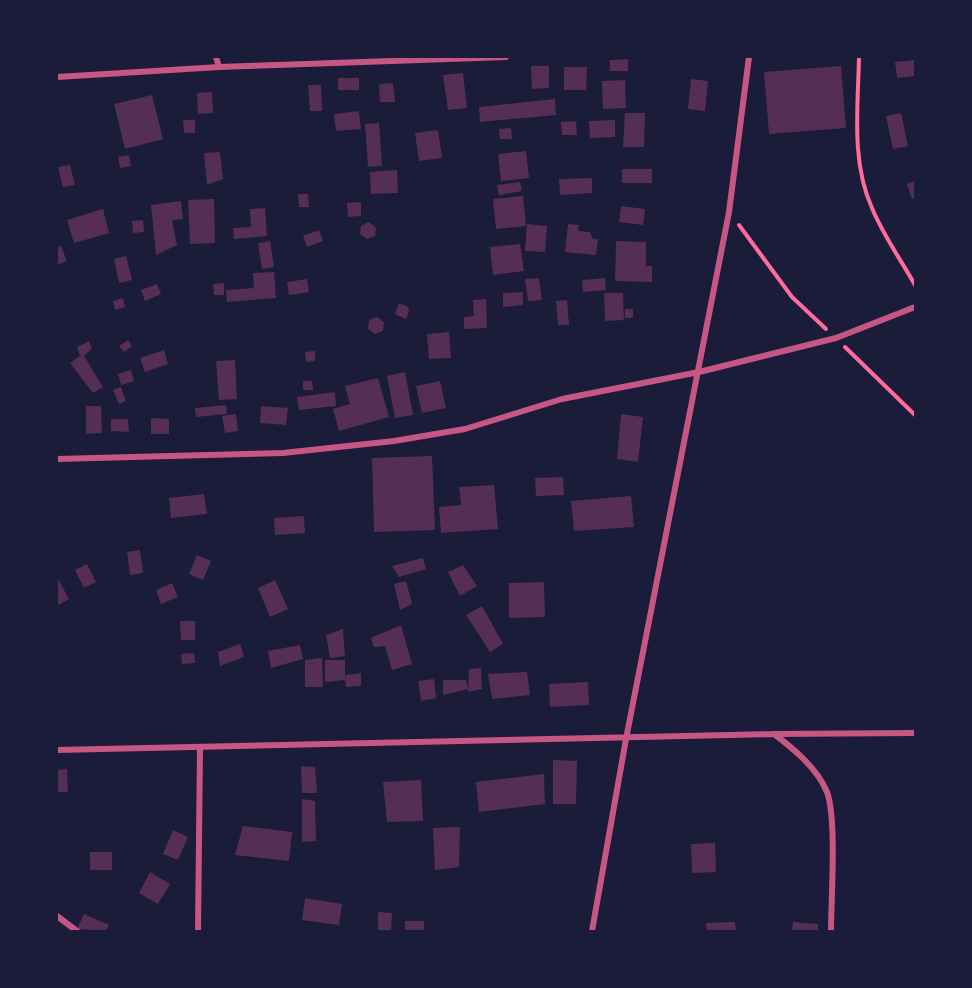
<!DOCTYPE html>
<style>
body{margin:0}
#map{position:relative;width:972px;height:988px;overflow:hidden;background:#1b1b3a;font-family:"Titillium Web",sans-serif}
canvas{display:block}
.frame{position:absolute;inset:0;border:58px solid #1b1b3a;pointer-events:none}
</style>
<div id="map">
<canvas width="972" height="988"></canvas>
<div class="frame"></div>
</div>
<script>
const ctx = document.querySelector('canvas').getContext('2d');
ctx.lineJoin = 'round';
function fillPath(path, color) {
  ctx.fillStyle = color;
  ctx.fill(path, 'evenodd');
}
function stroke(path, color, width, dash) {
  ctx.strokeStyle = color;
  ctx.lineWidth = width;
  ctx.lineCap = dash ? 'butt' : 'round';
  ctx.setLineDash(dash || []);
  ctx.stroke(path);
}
fillPath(new Path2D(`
 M 628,59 L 628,71 L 610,71 L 610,60 Z
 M 915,60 L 915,76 L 897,78 L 895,62 Z
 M 531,66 L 549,66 L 549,88 L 532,89 Z
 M 841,66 L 846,128 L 769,134 L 764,72 Z
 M 564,67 L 587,67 L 586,90 L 564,90 Z
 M 463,73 L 467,108 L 448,110 L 443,75 Z
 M 338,78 L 359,78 L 359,90 L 338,90 Z
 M 691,79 L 708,81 L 705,111 L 688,109 Z
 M 625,80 L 626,108 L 603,109 L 602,81 Z
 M 393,83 L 395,102 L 380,102 L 379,84 Z
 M 308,85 L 321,85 L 322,111 L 310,111 Z
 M 212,92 L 213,113 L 198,114 L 197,93 Z
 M 152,95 L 163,139 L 125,149 L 114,104 Z
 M 555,99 L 556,115 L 480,122 L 479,107 Z
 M 359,111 L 361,129 L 336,131 L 334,114 Z
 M 625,113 L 645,113 L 644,147 L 623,147 Z
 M 901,113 L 908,146 L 893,149 L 886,116 Z
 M 183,120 L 195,120 L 195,133 L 184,133 Z
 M 615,120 L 615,137 L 590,138 L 589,121 Z
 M 576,121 L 577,135 L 562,135 L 561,122 Z
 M 379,123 L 382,166 L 368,167 L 365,124 Z
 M 511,128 L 512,139 L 500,139 L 499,129 Z
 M 438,130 L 442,158 L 419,161 L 415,133 Z
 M 526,151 L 529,178 L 501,181 L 498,154 Z
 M 220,152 L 223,179 L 207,185 L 204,153 Z
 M 129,155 L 131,166 L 120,168 L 118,157 Z
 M 70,165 L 75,185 L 63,187 L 58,167 Z
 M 622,169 L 652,169 L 652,183 L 622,183 Z
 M 397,170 L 398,193 L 371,194 L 370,172 Z
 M 592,178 L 592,193 L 560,195 L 559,179 Z
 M 915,181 L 915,198 L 912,199 L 907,184 Z
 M 520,182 L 522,191 L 499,195 L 497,185 Z
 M 298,194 L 308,194 L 309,207 L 299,207 Z
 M 523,196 L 526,226 L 496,229 L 493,199 Z
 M 214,199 L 215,243 L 190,244 L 188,200 Z
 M 181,201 L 183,219 L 172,220 L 177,245 L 156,255 L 151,205 Z
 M 361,202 L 361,216 L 348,217 L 347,203 Z
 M 621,206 L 645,209 L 643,225 L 619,222 Z
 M 265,208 L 267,236 L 234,239 L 233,228 L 251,227 L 250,209 Z
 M 103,209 L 109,233 L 74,243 L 67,220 Z
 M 143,220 L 144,232 L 133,233 L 132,221 Z
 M 369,222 L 376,228 L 375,236 L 367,239 L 360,234 L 361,226 Z
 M 527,224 L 547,226 L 545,252 L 525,251 Z
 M 568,224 L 579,225 L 578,231 L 590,232 L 593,239 L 598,239 L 596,255 L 565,252 Z
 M 319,230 L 323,241 L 307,247 L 303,236 Z
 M 270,241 L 274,267 L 262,269 L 258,243 Z
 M 616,241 L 646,242 L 646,266 L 652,266 L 652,282 L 615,281 Z
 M 520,244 L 524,271 L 493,275 L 490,247 Z
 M 61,246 L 67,261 L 57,265 L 57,247 Z
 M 126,256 L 132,280 L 119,283 L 114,259 Z
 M 274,272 L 276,298 L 227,302 L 226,290 L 254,288 L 253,273 Z
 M 539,278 L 542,300 L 528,301 L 525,279 Z
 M 605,278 L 606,290 L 583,292 L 582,280 Z
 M 307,279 L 309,292 L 289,295 L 287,282 Z
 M 224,283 L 224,295 L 214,295 L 213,284 Z
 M 157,284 L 161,294 L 145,301 L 141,290 Z
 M 523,292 L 523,305 L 503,307 L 503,293 Z
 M 604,293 L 623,293 L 624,320 L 605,321 Z
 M 123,298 L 125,307 L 115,310 L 113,301 Z
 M 486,299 L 487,328 L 464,329 L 464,317 L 474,316 L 473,300 Z
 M 567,300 L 569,325 L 558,325 L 556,301 Z
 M 399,303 L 407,306 L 409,310 L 406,319 L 395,314 Z
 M 625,309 L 633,309 L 633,318 L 625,318 Z
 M 377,317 L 384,322 L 383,331 L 375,334 L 368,329 L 369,320 Z
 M 449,332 L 451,358 L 429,359 L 427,334 Z
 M 128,340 L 132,346 L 124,352 L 119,346 Z
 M 89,341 L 92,348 L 84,356 L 103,387 L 93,393 L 70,363 L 80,356 L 77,347 Z
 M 164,350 L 168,364 L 145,372 L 140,358 Z
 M 315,351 L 315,361 L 306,362 L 305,352 Z
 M 235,360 L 237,399 L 219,400 L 216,361 Z
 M 131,370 L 134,381 L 121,385 L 118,374 Z
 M 405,372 L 413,415 L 395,418 L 387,376 Z
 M 378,378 L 389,417 L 339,431 L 333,409 L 350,404 L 345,386 Z
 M 303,381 L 312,381 L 313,390 L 303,390 Z
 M 440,381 L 446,408 L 422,413 L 416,386 Z
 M 121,387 L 126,401 L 119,404 L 113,390 Z
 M 335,392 L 336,406 L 299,410 L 297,397 Z
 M 226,405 L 227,414 L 196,417 L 195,408 Z
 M 86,406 L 101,406 L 102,433 L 86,434 Z
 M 261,406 L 288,408 L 286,425 L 260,423 Z
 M 236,414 L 238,431 L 225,433 L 222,416 Z
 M 621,414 L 643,417 L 638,462 L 617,459 Z
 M 151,418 L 169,419 L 169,434 L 151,434 Z
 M 111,419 L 128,419 L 129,432 L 111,431 Z
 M 432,456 L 435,530 L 374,532 L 372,458 Z
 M 563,477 L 564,495 L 536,496 L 535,478 Z
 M 494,485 L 498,529 L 441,533 L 439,507 L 461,505 L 459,487 Z
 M 204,494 L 207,514 L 171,518 L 169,498 Z
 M 631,496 L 634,527 L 574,531 L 571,501 Z
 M 304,516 L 305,533 L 275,535 L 274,518 Z
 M 140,550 L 143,573 L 130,575 L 127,552 Z
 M 197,555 L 211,561 L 203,580 L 189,574 Z
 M 423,558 L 426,569 L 399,577 L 392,566 Z
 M 87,564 L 96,582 L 84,588 L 75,570 Z
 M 463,565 L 477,586 L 460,596 L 448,572 Z
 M 57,577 L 69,599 L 57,606 Z
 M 275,580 L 288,609 L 270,617 L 258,588 Z
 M 406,581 L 412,604 L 400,610 L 394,584 Z
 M 544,582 L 545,617 L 509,618 L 509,583 Z
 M 172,583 L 178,597 L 161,604 L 156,590 Z
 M 482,606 L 503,644 L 490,652 L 466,615 Z
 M 180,621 L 195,621 L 195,640 L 181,640 Z
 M 401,625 L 412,664 L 392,670 L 385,646 L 374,647 L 371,638 Z
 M 343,629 L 345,656 L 330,658 L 326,635 Z
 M 240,644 L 244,657 L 220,666 L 218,652 Z
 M 300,645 L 303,659 L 271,668 L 268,651 Z
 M 194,653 L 195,663 L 182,664 L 181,654 Z
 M 322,658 L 323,687 L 305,687 L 305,660 Z
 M 325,660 L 345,660 L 345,680 L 346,675 L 361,673 L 361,686 L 346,687 L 345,680 L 325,682 Z
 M 481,668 L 482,689 L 468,692 L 469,669 Z
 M 527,672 L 530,695 L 492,699 L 488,674 Z
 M 434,679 L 436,698 L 421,701 L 418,681 Z
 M 443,680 L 466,680 L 468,689 L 443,695 Z
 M 588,682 L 589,705 L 550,707 L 549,684 Z
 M 553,760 L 577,761 L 576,804 L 553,804 Z
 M 301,766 L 315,767 L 317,793 L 302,793 Z
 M 67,769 L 68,792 L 57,792 L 57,770 Z
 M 544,774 L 545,804 L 479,812 L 476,782 Z
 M 421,780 L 423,821 L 387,822 L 383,782 Z
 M 302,799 L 315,801 L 316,841 L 302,842 Z
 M 243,826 L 292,832 L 289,861 L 235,855 Z
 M 460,827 L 459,867 L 435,870 L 433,828 Z
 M 173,830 L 188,837 L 178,860 L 163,854 Z
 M 715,843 L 716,872 L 692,873 L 691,844 Z
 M 90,852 L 112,852 L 112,870 L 90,870 Z
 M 150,872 L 170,884 L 158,904 L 139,893 Z
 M 305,898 L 342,904 L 339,925 L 302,920 Z
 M 378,912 L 392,913 L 391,931 L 378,931 Z
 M 84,914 L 109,925 L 106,931 L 77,929 Z
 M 405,921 L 424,921 L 424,931 L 405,931 Z
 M 735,922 L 736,931 L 707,931 L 706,923 Z
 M 793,922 L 818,924 L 818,931 L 792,931 Z`), '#542f53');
stroke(new Path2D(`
 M 859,57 C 858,107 851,162 872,208 C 883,235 901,260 915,285
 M 739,225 L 792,297 L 826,329
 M 845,347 L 915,415`), '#ff6b9d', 4);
stroke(new Path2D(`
 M 216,57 L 219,67
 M 57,77 L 219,67 L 506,57
 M 57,459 L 283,453 L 394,441 L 465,429 L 562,399 L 699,372 L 836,338 L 915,307
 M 774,734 C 794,749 817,768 827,792 C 837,819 831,899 831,931
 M 57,750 L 774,734 L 915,733
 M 57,916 L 77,931
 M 198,931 L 200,748
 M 592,931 L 626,739 L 729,212 L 749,57`), '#c65784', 6);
</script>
